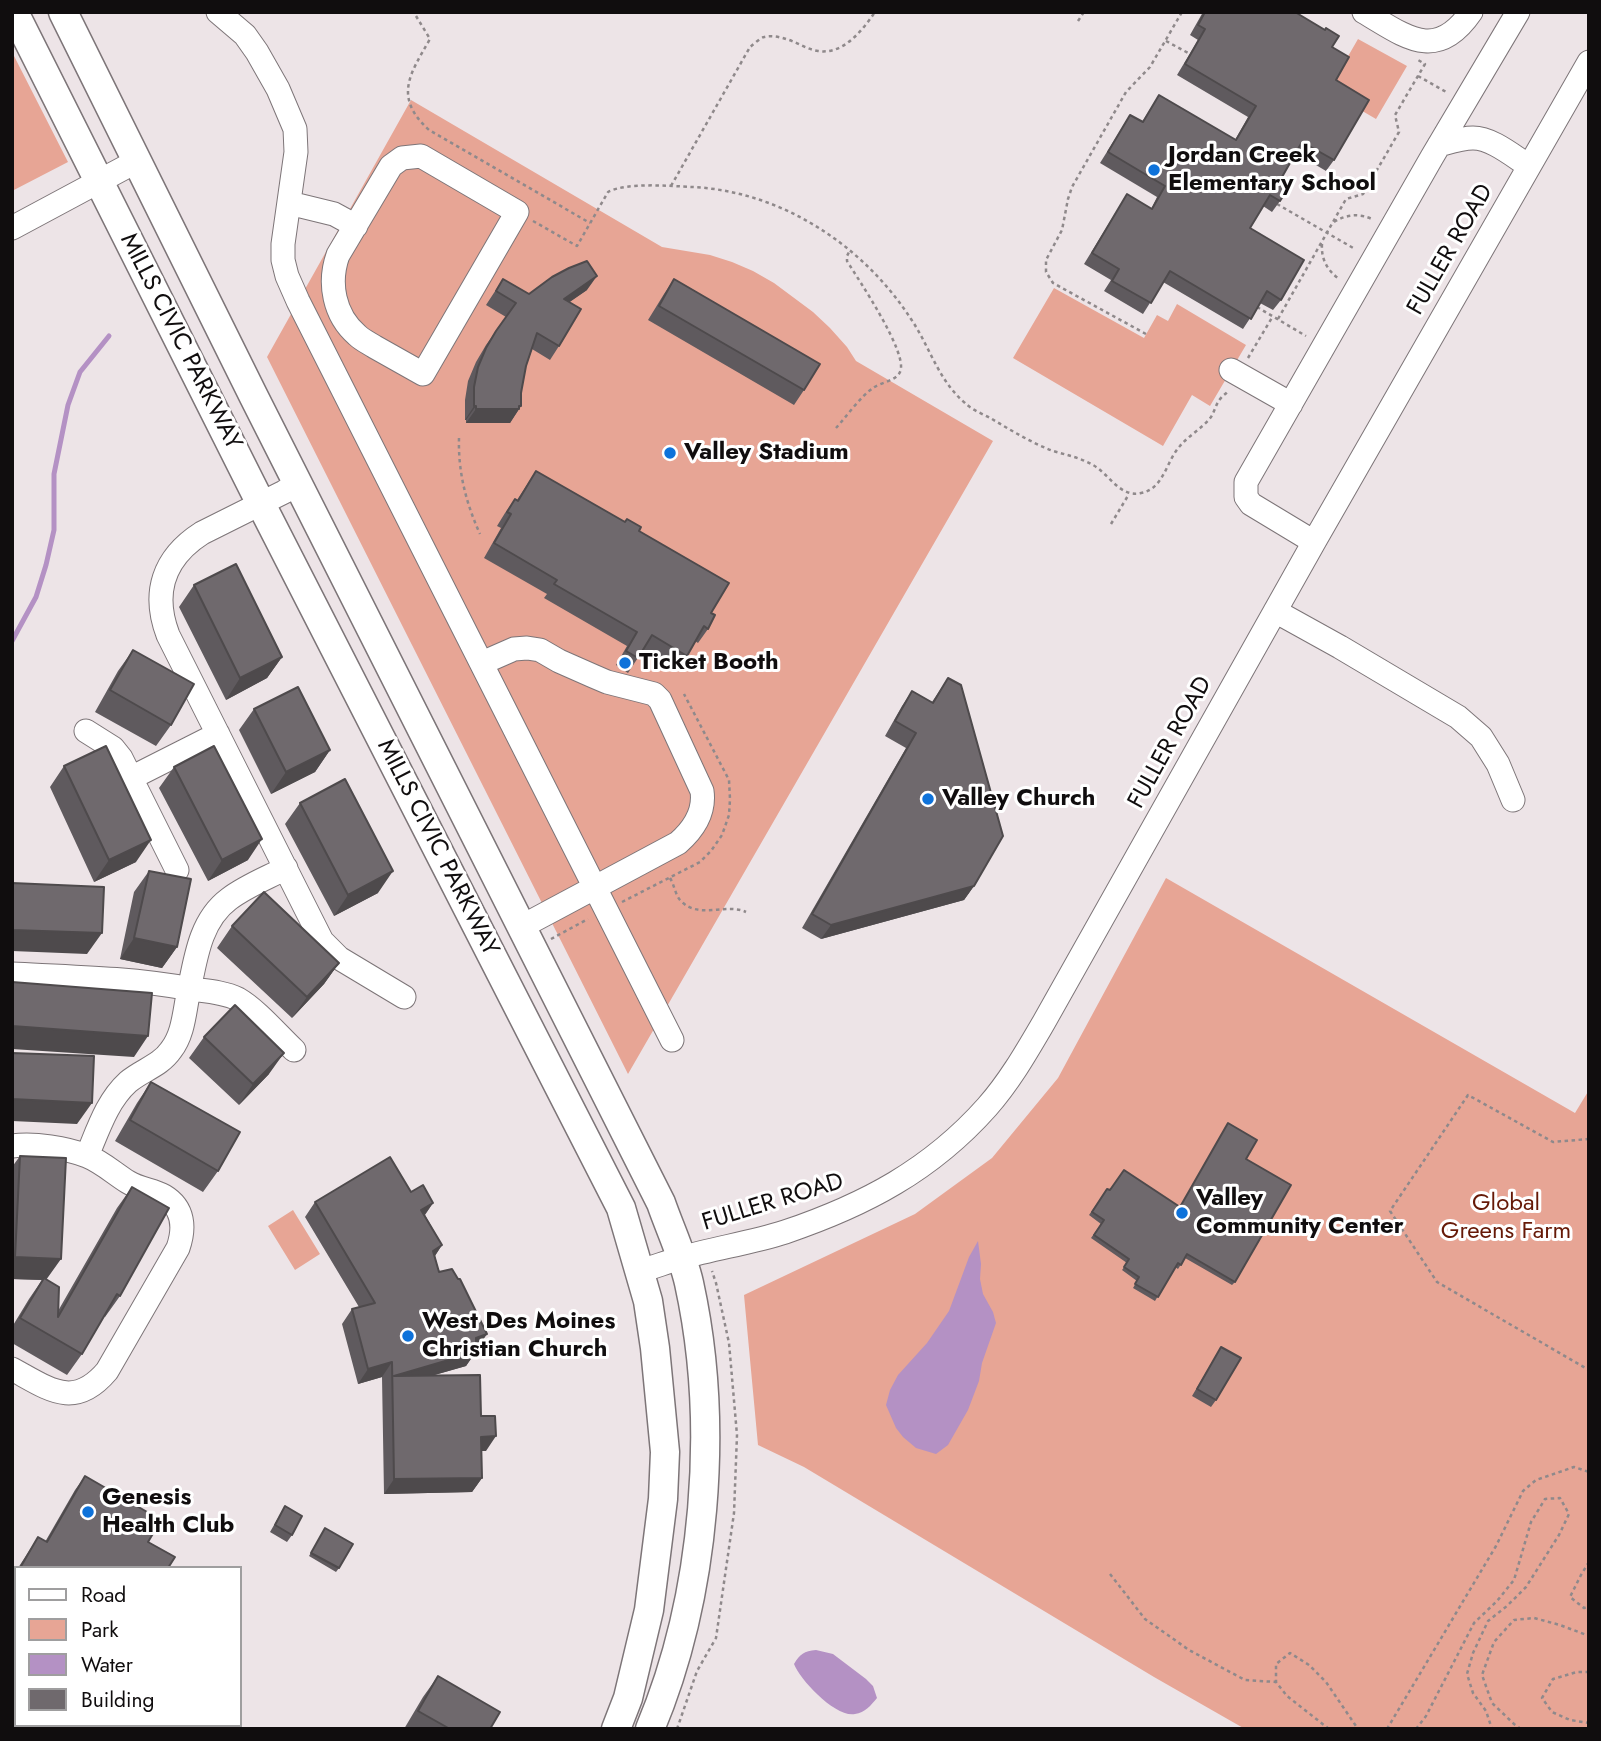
<!DOCTYPE html>
<style>
body{margin:0}
#map{position:relative;width:1601px;height:1741px;overflow:hidden;background:#ede4e7;font-family:Jost,sans-serif}
canvas{display:block}
.frame{position:absolute;inset:0;border:14px solid #100d0e;pointer-events:none}
.legend{position:absolute;left:14px;top:1566px;width:228px;height:161px;box-sizing:border-box;background:#fff;border:2px solid #9f9e9f;margin:0;padding:9px 12px;list-style:none;font-size:21px;color:#100d0e}
.legend li{display:flex;align-items:center;gap:14px;height:35px}
.legend b{width:35px;border:2px solid #9f9e9f}
</style>
<div id="map">
<canvas width="1601" height="1741"></canvas>
<div class="frame"></div>
<ul class="legend">
<li><b style="height:9px;background:#fff"></b>Road</li>
<li><b style="height:19px;background:#e7a595"></b>Park</li>
<li><b style="height:19px;background:#b491c4"></b>Water</li>
<li><b style="height:19px;background:#6f696d"></b>Building</li>
</ul>
</div>
<script>
const ctx = document.querySelector('canvas').getContext('2d');
ctx.lineJoin = 'round';
function fillPath(path, color) {
  ctx.fillStyle = color;
  ctx.fill(path, 'evenodd');
}
function stroke(path, color, width, dash) {
  ctx.strokeStyle = color;
  ctx.lineWidth = width;
  ctx.lineCap = dash ? 'butt' : 'round';
  ctx.setLineDash(dash || []);
  ctx.stroke(path);
}
function label(font, color, halo, rows, align = 'center') {
  ctx.font = font + ' Jost,sans-serif';
  ctx.lineWidth = 6;
  ctx.setLineDash([]);
  ctx.textBaseline = 'middle';
  ctx.strokeStyle = halo;
  ctx.fillStyle = color;
  for (const [text, x, y, turn = 0] of rows) {
    ctx.save();
    ctx.translate(x, y);
    ctx.rotate((+turn || 0) * Math.PI / 180);
    ctx.textAlign = isNaN(turn) ? turn : align;
    if (halo) ctx.strokeText(text, 0, 0);
    ctx.fillText(text, 0, 0);
    ctx.restore();
  }
}
fillPath(new Path2D(`
 M 1358,39 L 1407,66 L 1376,119 L 1328,91 Z
 M 12,52 L 68,162 L 12,191 Z
 M 411,100 L 662,247 L 710,255 L 732,262 L 753,271 L 774,283 L 813,312 L 830,328 L 847,347 L 856,361 L 993,441 L 628,1074 L 267,357 Z
 M 1054,288 L 1144,338 L 1157,315 L 1168,321 L 1177,304 L 1246,345 L 1210,406 L 1192,395 L 1163,446 L 1013,358 Z
 M 1166,878 L 1575,1113 L 1589,1090 L 1589,1729 L 1245,1729 L 1154,1677 L 804,1467 L 758,1445 L 744,1295 L 915,1214 L 992,1158 L 1058,1078 Z
 M 293,1210 L 320,1254 L 295,1270 L 268,1226 Z`), '#e7a595');
fillPath(new Path2D(`
 M 978,1241 L 981,1264 L 980,1279 L 983,1294 L 993,1312 L 996,1323 L 982,1363 L 979,1381 L 968,1410 L 948,1445 L 936,1454 L 916,1448 L 903,1437 L 896,1428 L 886,1405 L 890,1390 L 898,1375 L 927,1343 L 949,1311 L 969,1257 Z
 M 816,1650 L 833,1654 L 866,1679 L 873,1686 L 877,1698 C 871,1705 865,1713 855,1714 C 836,1718 800,1680 794,1664 C 800,1654 804,1651 816,1650 Z`), '#b491c4');
stroke(new Path2D(`
 M 12,641 L 36,597 L 46,565 L 54,530 L 54,474 L 68,405 L 80,372 L 109,336`), '#b491c4', 5);
const minor = new Path2D(`
 M 218,12 L 245,35 L 257,52 L 278,89 L 295,129 L 296,152 L 283,244 L 283,260 L 287,276 L 298,301 L 672,1040
 M 1364,12 C 1405,36 1436,63 1471,12
 M 1439,145 C 1450,142 1462,138 1473,138 C 1492,138 1513,156 1529,166
 M 421,156 L 517,212 L 423,374 C 407,365 391,356 375,347 C 369,343 362,340 357,335 C 334,315 328,283 338,255 L 391,166 L 402,158 Z
 M 289,203 L 334,214 L 356,226
 M 12,228 L 137,161
 M 1231,370 L 1291,404
 M 298,483 L 284,492 L 202,533 C 163,558 152,593 168,635 L 322,941 L 339,958 L 404,997
 M 1314,542 L 1251,504 L 1246,497 L 1246,482 L 1432,157 L 1518,12
 M 1275,611 L 1340,647 L 1458,717 L 1481,737 L 1498,764 L 1513,800
 M 482,663 L 514,649 L 527,648 L 540,650 L 559,661 L 593,676 L 607,682 L 654,694 L 660,700 L 702,791 C 705,812 694,829 678,843 L 521,927
 M 86,731 L 113,748 L 121,758 L 177,870
 M 131,778 L 218,734
 M 12,974 C 72,977 131,978 191,989 C 206,991 224,992 238,999 C 257,1010 278,1035 294,1050
 M 12,1146 C 35,1143 66,1148 87,1156 C 102,1162 115,1174 128,1182 C 139,1189 153,1190 164,1196 C 184,1208 185,1228 178,1248 L 107,1371 C 74,1410 49,1389 12,1369
 M 87,1156 C 98,1130 107,1101 128,1082 C 142,1070 160,1066 171,1050 C 182,1036 184,1017 187,1000 C 195,964 198,922 229,899 C 246,886 267,878 286,868
 M 640,1271 C 654,1267 667,1262 681,1258 C 715,1248 751,1243 785,1232 C 865,1205 931,1170 987,1107 C 1010,1081 1027,1051 1044,1022 L 1314,542 L 1589,62`);
const major = new Path2D(`
 M 14,12 L 261,504 L 621,1208 L 648,1301 L 655,1348 L 665,1452 L 663,1499 L 649,1610 L 628,1698 L 616,1729
 M 63,12 L 253,395 L 661,1203 C 670,1229 683,1256 689,1283 C 720,1424 706,1596 650,1729`);
stroke(minor, '#7d7578', 25);
stroke(major, '#7d7578', 31);
stroke(new Path2D(`
 M 416,16 L 430,39 C 410,74 393,97 429,130 L 590,223
 M 1078,21 L 1084,12
 M 1166,41 L 1190,54
 M 1418,76 L 1448,93
 M 671,186 L 750,47 C 754,44 760,38 764,37 C 771,35 780,37 786,39 C 797,42 806,49 818,51 C 843,55 862,31 875,12
 M 1277,204 L 1355,249
 M 533,221 L 577,246 L 608,192 C 627,182 670,186 692,187 C 781,191 863,245 911,319 C 930,347 938,380 965,403 C 972,410 983,414 992,419 C 1012,431 1032,443 1053,451 C 1067,455 1081,458 1093,465 C 1109,474 1120,498 1141,493 C 1164,489 1166,461 1180,446 C 1189,435 1203,428 1211,417 C 1215,411 1216,403 1221,398 C 1223,395 1226,394 1228,391
 M 1334,222 C 1347,214 1360,213 1374,220
 M 1322,244 C 1321,259 1327,270 1339,279
 M 1257,307 L 1306,336
 M 1278,319 L 1346,199 L 1363,194 L 1399,132 L 1395,115 L 1425,64 L 1418,60
 M 1146,334 L 1053,283 L 1046,272 L 1046,260 L 1062,230 L 1068,199 L 1072,187 L 1126,92 L 1150,67 L 1182,12
 M 1248,358 L 1273,316
 M 836,428 C 846,417 861,396 873,388 C 881,382 896,381 900,372 C 909,354 858,279 847,261 L 847,256 L 850,250
 M 459,438 C 458,472 466,503 480,534
 M 1111,524 L 1129,494
 M 670,878 C 675,886 675,896 682,902 C 699,919 727,903 746,912
 M 622,902 L 700,862 L 711,851 L 722,835 L 729,815 L 730,799 L 729,780 L 684,694
 M 551,939 L 588,919
 M 1589,1139 L 1553,1142 L 1468,1095 L 1390,1211 L 1437,1282 L 1589,1370
 M 1589,1562 L 1581,1575 L 1570,1597 L 1584,1608 L 1589,1606
 M 1110,1574 L 1145,1619 L 1189,1650 L 1245,1680 L 1276,1682
 M 1589,1672 L 1577,1672 L 1553,1679 L 1542,1698 L 1552,1712 L 1570,1720 L 1589,1723
 M 677,1729 L 697,1671 L 716,1638 L 734,1513 L 737,1435 L 729,1343 L 716,1283 L 712,1271
 M 1329,1729 L 1287,1696 L 1276,1682 L 1276,1664 L 1290,1653 L 1309,1665 L 1326,1682 L 1358,1729
 M 1387,1729 L 1496,1546 L 1523,1491 L 1536,1480 L 1574,1467 L 1589,1472
 M 1416,1729 L 1426,1716 L 1474,1623 L 1497,1601 L 1514,1580 L 1531,1522 L 1545,1499 L 1560,1498 L 1569,1514 L 1559,1535 L 1526,1587 L 1507,1606 L 1488,1621 L 1473,1653 L 1467,1674 L 1473,1693 L 1486,1711 L 1492,1729
 M 1521,1729 L 1514,1724 L 1492,1703 L 1482,1675 L 1494,1642 L 1514,1620 L 1534,1618 L 1560,1625 L 1589,1636`), '#8f898b', 2.5, [3.5, 3.5]);
stroke(minor, '#fff', 23);
stroke(major, '#fff', 28);
fillPath(new Path2D(`
 M 1203,12 L 1295,12 L 1332,47 L 1336,80 L 1334,160 L 1326,171 L 1296,153 L 1282,177 L 1280,201 L 1272,212 L 1263,206 L 1250,228 L 1281,300 L 1273,310 L 1260,303 L 1243,329 L 1163,282 L 1143,314 L 1104,291 L 1111,280 L 1084,264 L 1127,194 L 1151,209 L 1157,197 L 1100,163 L 1130,115 L 1142,122 L 1159,95 L 1235,140 L 1248,117 L 1177,75 L 1198,40 L 1190,35 Z
 M 503,279 L 529,294 L 587,290 L 569,302 L 559,346 L 550,360 L 532,349 L 526,366 L 521,393 L 521,406 L 510,423 L 466,423 L 466,420 L 465,420 L 465,400 L 468,381 L 476,362 L 486,345 L 506,317 L 486,305 Z
 M 674,279 L 804,390 L 794,405 L 648,320 L 664,294 Z
 M 536,471 L 639,531 L 711,613 L 708,629 L 698,643 L 695,641 L 677,670 L 643,650 L 628,673 L 616,665 L 627,646 L 544,598 L 547,594 L 484,558 L 501,528 L 497,526 L 505,513 L 515,499 L 517,500 Z
 M 194,585 L 282,657 L 267,678 L 226,700 L 179,607 Z
 M 133,650 L 171,725 L 156,746 L 95,712 L 118,671 Z
 M 948,678 L 974,886 L 964,900 L 821,939 L 802,928 L 906,748 L 885,736 L 902,706 L 912,691 L 932,702 Z
 M 254,709 L 330,750 L 315,772 L 271,794 L 239,730 Z
 M 64,766 L 136,862 L 94,882 L 50,787 Z
 M 174,767 L 248,860 L 208,881 L 159,788 Z
 M 300,803 L 378,893 L 334,916 L 285,824 Z
 M 149,871 L 177,947 L 162,968 L 120,959 L 134,892 Z
 M 232,926 L 339,963 L 324,984 L 292,1018 L 217,948 Z
 M 204,1037 L 269,1074 L 239,1105 L 189,1058 Z
 M 151,1082 L 218,1171 L 203,1192 L 115,1141 L 137,1103 Z
 M 20,1156 L 46,1280 L 58,1311 L 117,1208 L 132,1187 L 120,1296 L 105,1317 L 104,1316 L 82,1354 L 67,1375 L 12,1343 L 12,1327 L 29,1299 L 42,1280 L 12,1279 L 12,1167 Z
 M 1246,1159 L 1235,1282 L 1232,1285 L 1185,1258 L 1178,1269 L 1175,1267 L 1155,1301 L 1133,1288 L 1137,1281 L 1122,1270 L 1127,1263 L 1091,1238 L 1101,1224 L 1089,1215 L 1107,1189 L 1110,1190 L 1179,1207 Z
 M 411,1192 L 433,1203 L 425,1215 L 442,1245 L 435,1256 L 439,1272 L 477,1349 L 466,1366 L 434,1375 L 481,1416 L 486,1451 L 481,1451 L 482,1478 L 472,1492 L 384,1494 L 382,1377 L 358,1384 L 342,1324 L 352,1309 L 359,1307 L 305,1217 L 315,1202 Z
 M 1221,1347 L 1216,1400 L 1211,1407 L 1192,1396 Z
 M 85,1476 L 148,1542 L 168,1568 L 18,1568 L 38,1537 L 45,1542 L 75,1490 Z
 M 285,1506 L 292,1535 L 287,1542 L 270,1532 Z
 M 323,1532 L 339,1568 L 336,1572 L 309,1556 Z
 M 16,1572 L 16,1655 L 12,1653 L 12,1578 Z
 M 438,1676 L 490,1729 L 404,1729 L 423,1697 Z
 M 16,1696 L 16,1725 L 48,1725 L 46,1729 L 12,1729 L 12,1702 Z`), '#5f5a5e');
fillPath(new Path2D(`
 M 597,276 L 587,290 L 554,313 L 564,299 Z
 M 474,406 L 476,406 L 466,420 L 465,420 Z
 M 521,406 L 510,423 L 466,423 L 476,409 Z
 M 282,657 L 267,678 L 226,700 L 240,678 Z
 M 330,750 L 315,772 L 271,794 L 286,772 Z
 M 262,839 L 248,860 L 208,881 L 222,860 Z
 M 151,840 L 136,862 L 94,882 L 109,860 Z
 M 393,871 L 378,893 L 334,916 L 348,895 Z
 M 974,886 L 964,900 L 821,939 L 831,925 Z
 M 12,930 L 102,933 L 87,954 L 12,951 Z
 M 134,938 L 177,947 L 162,968 L 120,959 Z
 M 339,963 L 324,984 L 292,1018 L 307,997 Z
 M 12,1026 L 148,1036 L 134,1057 L 12,1049 Z
 M 284,1053 L 269,1074 L 239,1105 L 253,1084 Z
 M 12,1099 L 92,1103 L 77,1124 L 12,1121 Z
 M 433,1203 L 423,1217 L 421,1210 Z
 M 442,1245 L 432,1260 L 433,1251 Z
 M 15,1257 L 61,1259 L 46,1280 L 12,1279 L 12,1261 Z
 M 487,1334 L 477,1349 L 466,1352 L 476,1338 Z
 M 476,1352 L 466,1366 L 393,1387 L 394,1376 Z
 M 392,1362 L 382,1377 L 358,1384 L 368,1369 Z
 M 496,1436 L 486,1451 L 471,1451 L 481,1437 Z
 M 482,1478 L 472,1492 L 384,1494 L 394,1479 Z`), '#4e4a4c');
const building = new Path2D(`
 M 1205,12 L 1295,12 L 1325,30 L 1326,28 L 1339,36 L 1332,47 L 1349,57 L 1336,80 L 1369,100 L 1334,160 L 1302,142 L 1282,177 L 1291,183 L 1280,201 L 1270,195 L 1250,228 L 1304,260 L 1281,300 L 1267,291 L 1251,319 L 1170,271 L 1151,303 L 1112,281 L 1119,269 L 1092,253 L 1127,194 L 1152,209 L 1165,186 L 1108,152 L 1130,115 L 1143,122 L 1159,95 L 1236,140 L 1256,106 L 1185,64 L 1205,29 L 1198,25 Z
 M 587,261 L 597,276 L 564,299 L 581,309 L 559,346 L 537,333 L 526,366 L 521,393 L 521,406 L 519,406 L 519,409 L 476,409 L 476,406 L 474,406 L 474,387 L 478,367 L 486,348 L 496,331 L 516,303 L 496,291 L 503,279 L 529,294 L 552,277 L 569,268 Z
 M 674,279 L 820,364 L 804,390 L 659,306 Z
 M 536,471 L 625,522 L 627,519 L 641,527 L 639,531 L 729,583 L 711,613 L 715,615 L 708,629 L 704,626 L 687,656 L 652,635 L 638,658 L 626,651 L 637,632 L 554,584 L 557,580 L 494,543 L 511,514 L 507,512 L 515,499 L 518,501 Z
 M 236,564 L 282,657 L 240,678 L 194,585 Z
 M 133,650 L 194,684 L 171,725 L 110,690 Z
 M 948,678 L 961,685 L 1003,836 L 974,886 L 831,925 L 812,914 L 916,733 L 895,721 L 912,691 L 933,703 Z
 M 298,687 L 330,750 L 286,772 L 254,709 Z
 M 106,746 L 151,840 L 109,860 L 64,766 Z
 M 214,746 L 262,839 L 222,860 L 174,767 Z
 M 345,779 L 393,871 L 348,895 L 300,803 Z
 M 149,871 L 191,879 L 177,947 L 134,938 Z
 M 12,883 L 104,887 L 102,933 L 12,930 Z
 M 264,892 L 339,963 L 307,997 L 232,926 Z
 M 12,982 L 152,993 L 148,1036 L 12,1026 Z
 M 235,1005 L 284,1053 L 253,1084 L 204,1037 Z
 M 12,1053 L 94,1056 L 92,1103 L 12,1099 Z
 M 151,1082 L 240,1132 L 218,1171 L 130,1120 Z
 M 1228,1123 L 1257,1140 L 1246,1159 L 1291,1185 L 1235,1282 L 1187,1254 L 1181,1265 L 1178,1263 L 1158,1297 L 1135,1284 L 1139,1277 L 1124,1267 L 1129,1259 L 1094,1235 L 1104,1220 L 1092,1212 L 1107,1189 L 1110,1190 L 1124,1170 L 1180,1207 Z
 M 20,1156 L 66,1158 L 61,1259 L 15,1257 Z
 M 390,1157 L 411,1192 L 423,1185 L 433,1203 L 421,1210 L 442,1245 L 433,1251 L 439,1272 L 452,1269 L 458,1279 L 460,1279 L 487,1334 L 476,1338 L 476,1352 L 394,1376 L 480,1375 L 481,1416 L 495,1416 L 496,1436 L 481,1437 L 482,1478 L 394,1479 L 392,1362 L 368,1369 L 352,1309 L 375,1303 L 315,1202 Z
 M 132,1187 L 169,1208 L 120,1296 L 117,1294 L 82,1354 L 20,1318 L 44,1278 L 59,1287 L 58,1317 Z
 M 1221,1347 L 1241,1358 L 1216,1400 L 1197,1389 Z
 M 85,1476 L 161,1520 L 148,1542 L 175,1557 L 168,1568 L 20,1568 L 38,1537 L 47,1542 Z
 M 285,1506 L 302,1516 L 292,1535 L 275,1525 Z
 M 325,1528 L 353,1544 L 339,1568 L 311,1553 Z
 M 16,1575 L 16,1635 L 12,1633 L 12,1581 Z
 M 438,1676 L 500,1712 L 490,1729 L 450,1729 L 418,1711 Z
 M 16,1699 L 16,1723 L 12,1721 L 12,1705 Z
 M 20,1725 L 48,1725 L 46,1729 L 26,1729 Z`);
fillPath(building, '#6f696d');
stroke(building, '#4e4a4c', 2);
for (const [x, y, r, color] of [
 [1154,170,7,"#0e72da"],
 [670,453,7,"#0e72da"],
 [625,663,7,"#0e72da"],
 [928,799,7,"#0e72da"],
 [1182,1213,7,"#0e72da"],
 [408,1336,7,"#0e72da"],
 [88,1512,7,"#0e72da"]
]) {
  const dot = new Path2D();
  dot.arc(x, y, r, 0, 2 * Math.PI);
  ctx.fillStyle = color;
  ctx.fill(dot);
  stroke(dot, '#fff', 2.5);
}
label('bold 24px', '#100d0e', '#fff', [
 ["Jordan Creek",1168,156],
 ["Elementary School",1168,184],
 ["Valley Stadium",684,453],
 ["Ticket Booth",639,663],
 ["Valley Church",942,799],
 ["Valley",1196,1199],
 ["Community Center",1196,1227],
 ["West Des Moines",422,1322],
 ["Christian Church",422,1350],
 ["Genesis",102,1498],
 ["Health Club",102,1526]
], 'left');
label('24px', '#100d0e', '#fff', [
 ["FULLER ROAD",1451,250,-60],
 ["MILLS CIVIC PARKWAY",180,342,63],
 ["FULLER ROAD",1171,743,-61],
 ["MILLS CIVIC PARKWAY",437,848,63],
 ["FULLER ROAD",773,1203,-17]
]);
label('24px', '#661907', '#fff', [
 ["Global",1506,1204],
 ["Greens Farm",1506,1232]
]);
</script>
